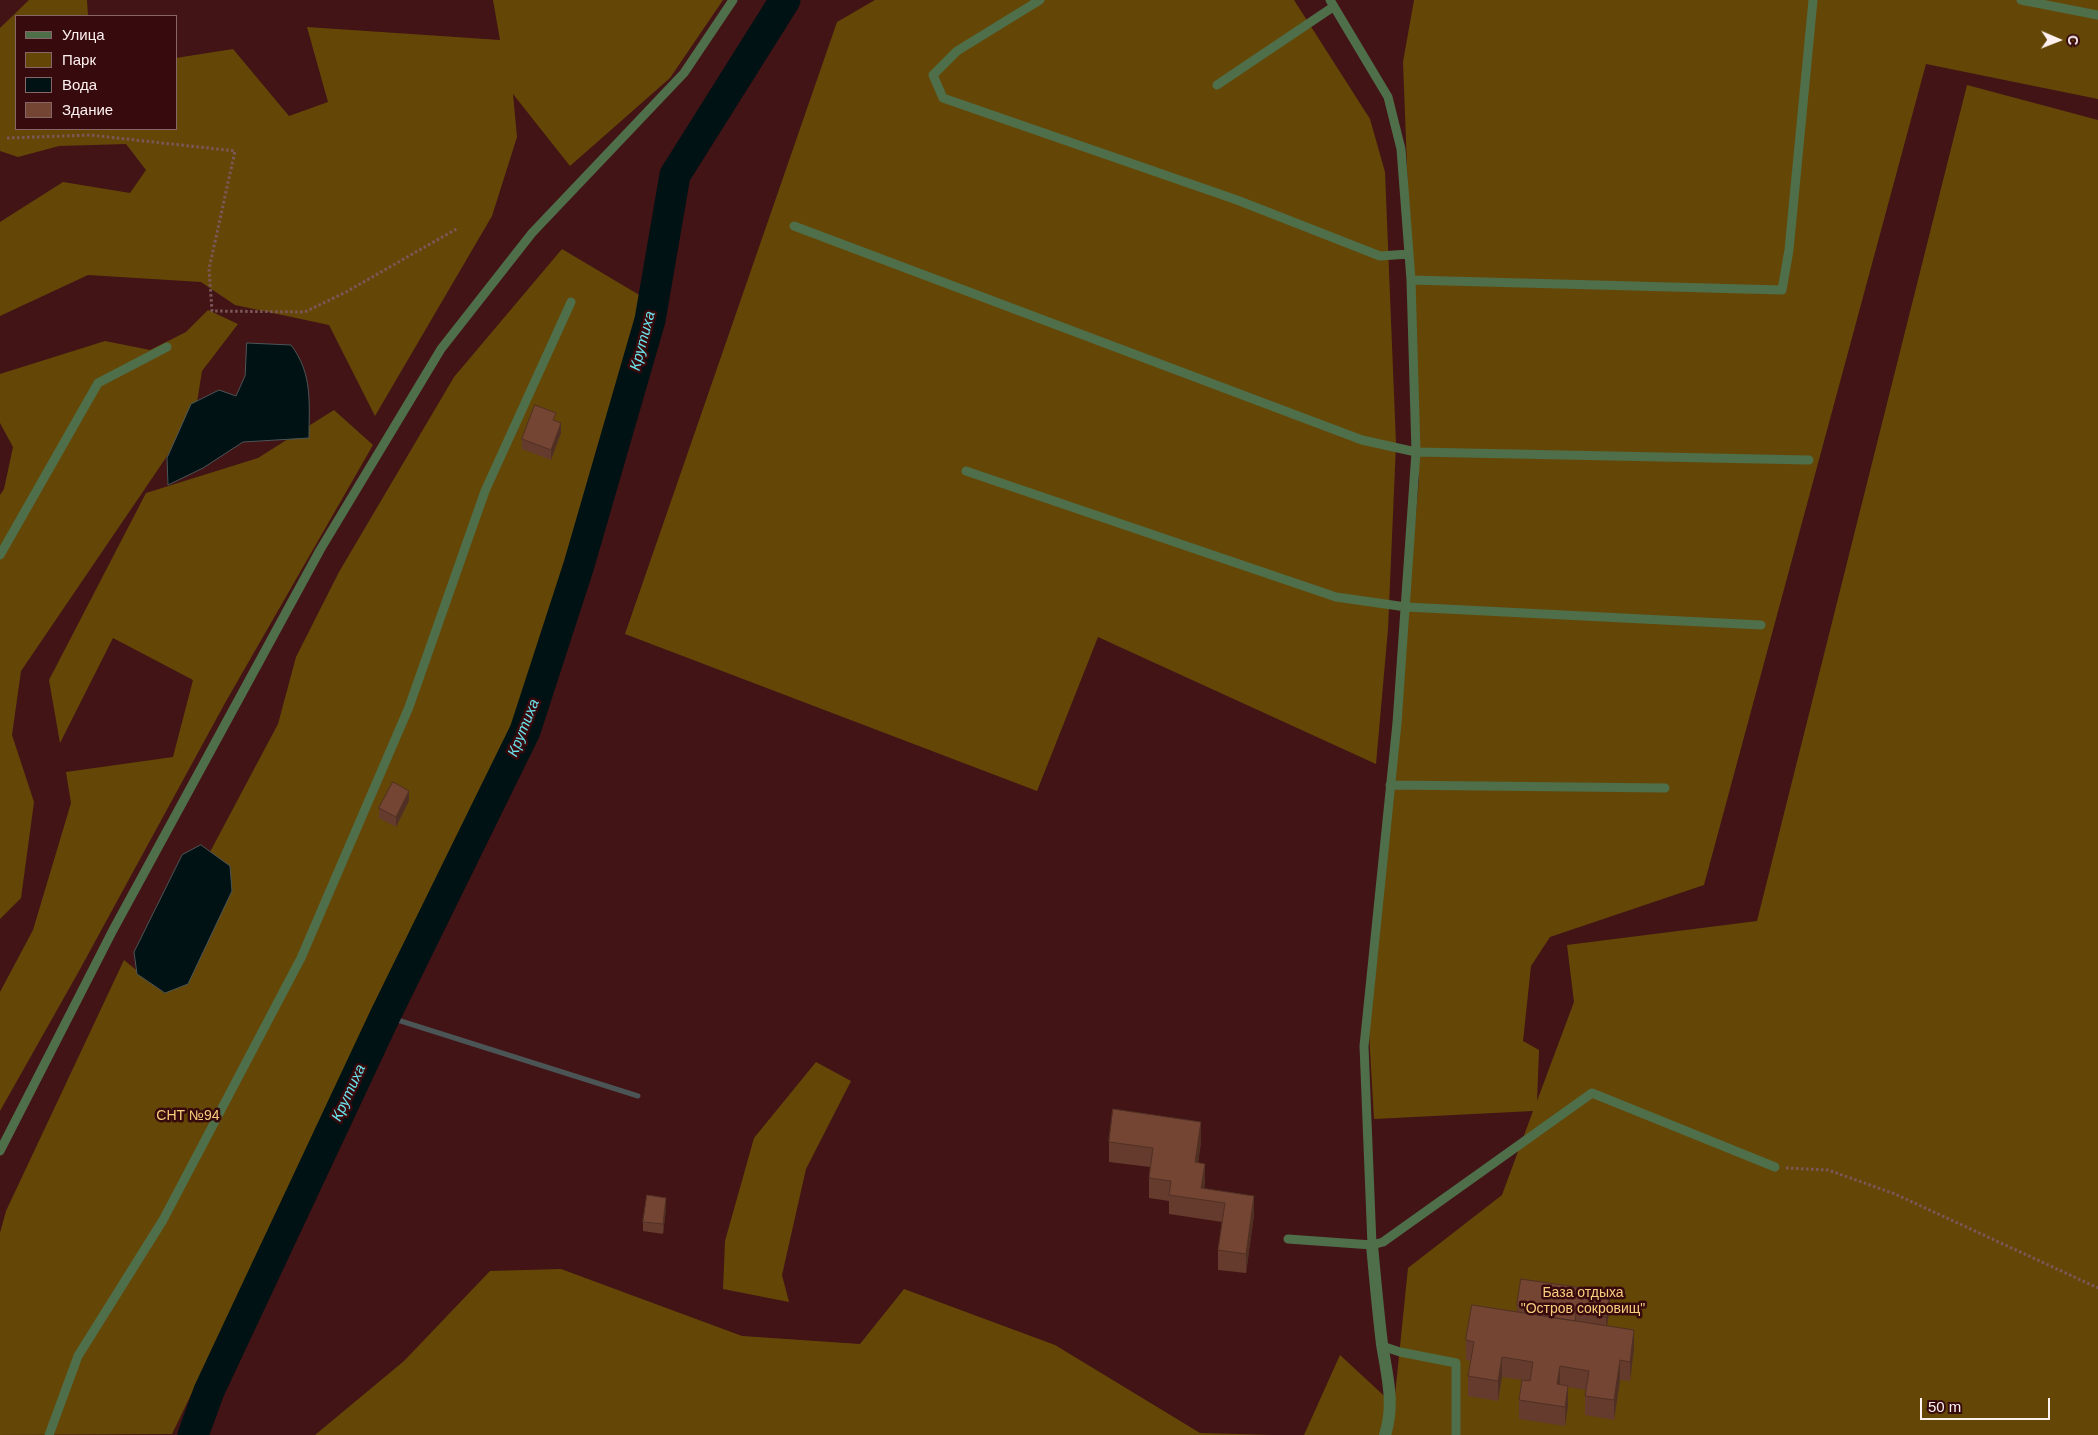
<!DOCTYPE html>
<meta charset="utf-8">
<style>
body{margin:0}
#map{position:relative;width:2098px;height:1435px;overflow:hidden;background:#421416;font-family:Helvetica,sans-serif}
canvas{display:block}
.legend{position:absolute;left:15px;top:15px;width:162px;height:115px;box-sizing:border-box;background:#370a0d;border:1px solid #876668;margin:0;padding:6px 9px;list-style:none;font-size:15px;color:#fef1f0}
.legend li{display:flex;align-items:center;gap:10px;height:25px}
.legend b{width:25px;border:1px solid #876668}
.north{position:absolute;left:2033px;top:15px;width:50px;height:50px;-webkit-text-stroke:4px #370a0d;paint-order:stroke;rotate:91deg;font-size:14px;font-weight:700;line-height:20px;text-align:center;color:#fef1f0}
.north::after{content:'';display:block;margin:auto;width:18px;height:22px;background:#fef1f0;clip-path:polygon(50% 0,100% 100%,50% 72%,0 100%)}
.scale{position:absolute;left:1920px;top:1398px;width:130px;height:22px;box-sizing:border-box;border:2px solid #fef1f0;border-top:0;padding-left:6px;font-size:15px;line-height:18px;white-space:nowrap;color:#fef1f0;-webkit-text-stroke:4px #370a0d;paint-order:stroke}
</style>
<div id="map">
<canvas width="2098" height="1435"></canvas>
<ul class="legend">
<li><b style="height:6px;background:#4f6f4a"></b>Улица</li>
<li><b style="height:14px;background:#644707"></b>Парк</li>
<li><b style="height:14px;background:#001214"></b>Вода</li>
<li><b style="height:14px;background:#744533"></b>Здание</li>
</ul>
<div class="north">С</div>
<div class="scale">50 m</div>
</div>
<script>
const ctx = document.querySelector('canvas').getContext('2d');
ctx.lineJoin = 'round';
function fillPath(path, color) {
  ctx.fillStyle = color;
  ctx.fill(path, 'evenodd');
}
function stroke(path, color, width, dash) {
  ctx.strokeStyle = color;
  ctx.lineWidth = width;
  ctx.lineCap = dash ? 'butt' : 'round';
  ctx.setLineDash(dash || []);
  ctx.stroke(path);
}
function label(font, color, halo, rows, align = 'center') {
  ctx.font = font + ' Helvetica,sans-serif';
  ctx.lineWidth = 5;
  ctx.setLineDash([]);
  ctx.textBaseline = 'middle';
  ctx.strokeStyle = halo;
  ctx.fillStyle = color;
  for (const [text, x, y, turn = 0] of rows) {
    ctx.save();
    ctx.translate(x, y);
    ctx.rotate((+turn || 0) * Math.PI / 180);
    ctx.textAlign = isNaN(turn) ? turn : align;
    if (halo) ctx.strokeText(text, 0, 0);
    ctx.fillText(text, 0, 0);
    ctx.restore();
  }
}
fillPath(new Path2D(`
 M 29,0 L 87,0 L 88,16 L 16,16 L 16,129 L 176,129 L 176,58 L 233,49 L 289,116 L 328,102 L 307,27 L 500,40 L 493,0 L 723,0 L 670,78 L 570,166 L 513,94 L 517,137 L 492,216 L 375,416 L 329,325 L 235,305 L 201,282 L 88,275 L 0,316 L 0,222 L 63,182 L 130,193 L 146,170 L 126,144 L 59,146 L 18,157 L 0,151 L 0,28 Z
 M 875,0 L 1294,0 L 1370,119 L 1385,172 L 1396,444 L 1388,629 L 1376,764 L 1098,637 L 1037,791 L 625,634 L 837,22 Z
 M 1414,0 L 2098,0 L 2098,99 L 1926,64 L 1704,885 L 1550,937 L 1531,966 L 1523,1041 L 1539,1050 L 1537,1101 L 1574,1002 L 1567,945 L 1757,921 L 1967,85 L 2098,120 L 2098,1435 L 1304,1435 L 1340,1355 L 1394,1405 L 1408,1268 L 1502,1195 L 1533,1111 L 1374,1119 L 1369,1033 L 1419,480 L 1403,62 Z
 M 562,249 L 646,299 L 526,717 L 281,1209 L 172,1434 L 0,1435 L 0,1233 L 6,1211 L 124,960 L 164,993 L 230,866 L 210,852 L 278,724 L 296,657 L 339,572 L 454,377 Z
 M 208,310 L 238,324 L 202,371 L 195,415 L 21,671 L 12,735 L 34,802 L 21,898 L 0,919 L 0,495 L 4,489 L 13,447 L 0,423 L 0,374 L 105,341 L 150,350 L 186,332 Z
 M 334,410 L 373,445 L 225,703 L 79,971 L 0,1111 L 0,992 L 33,930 L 71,803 L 66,772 L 173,757 L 193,680 L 113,638 L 60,743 L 49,680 L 146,493 L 258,458 Z
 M 816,1062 L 851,1081 L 806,1169 L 782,1275 L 789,1302 L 723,1289 L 725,1241 L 754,1138 Z
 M 561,1269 L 742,1336 L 860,1344 L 904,1289 L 1055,1345 L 1200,1433 L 1274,1435 L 315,1435 L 404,1361 L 490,1271 Z`), '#644707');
const water = new Path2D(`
 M 247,343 L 291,345 C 313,374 309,403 309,438 L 243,442 L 203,468 L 168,485 L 167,458 L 191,404 L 219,390 L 236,396 L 245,376 Z
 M 201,845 L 230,866 L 232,891 L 188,984 L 165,993 L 137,974 L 134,952 L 182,855 Z`);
fillPath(water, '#001214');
stroke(water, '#4c5556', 1);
stroke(new Path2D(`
 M 385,1016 L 638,1096`), '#4c5556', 5);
stroke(new Path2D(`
 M 193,1435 L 209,1391 L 385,1016 L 525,731 L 579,565 L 650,320 L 675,175 L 785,0`), '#001214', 31);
stroke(new Path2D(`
 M 7,138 L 90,135 L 235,151 L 209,269 L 212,311 L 305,312 L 346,292 L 458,228
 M 1786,1168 L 1828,1170 L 1895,1194 L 2098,1288`), '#7b5758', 3, [2.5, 2.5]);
stroke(new Path2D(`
 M 1040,0 L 957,51 L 933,75 L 943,98 L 1237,200 L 1380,256 L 1409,254
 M 1330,0 L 1388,97 L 1401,149 L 1411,280 L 1416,452 L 1397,723 L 1364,1046 L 1372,1245
 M 2021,0 L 2098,15
 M 1217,85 L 1333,7
 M 794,226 L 1362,440 L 1416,452 L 1809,460
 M 1411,280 L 1782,290 L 1789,250 L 1813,0
 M 966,471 L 1336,597 L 1406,607 L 1761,625
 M 0,555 L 98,383 L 167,347
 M 1390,785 L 1665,788
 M 0,1151 L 113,930 L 320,550 L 441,349 L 532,233 L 684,73 L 733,0
 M 1288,1239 L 1372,1245 L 1383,1242 L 1592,1093 L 1775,1167
 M 1382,1346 L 1400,1352 L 1456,1363 L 1456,1435
 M 49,1435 L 78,1356 L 163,1220 L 301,958 L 409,707 L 485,491 L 571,302`), '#4f6f4a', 9);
stroke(new Path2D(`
 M 1372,1245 C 1375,1278 1378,1311 1382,1344 C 1387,1376 1395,1403 1385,1435`), '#4f6f4a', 12);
fillPath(new Path2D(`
 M 556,421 L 561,433 L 551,460 L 522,449 L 522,439 Z
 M 409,801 L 396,827 L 379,818 L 379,808 Z
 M 1109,1142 L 1201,1142 L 1198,1163 L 1205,1183 L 1204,1188 L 1254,1215 L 1246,1273 L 1218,1270 L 1218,1250 L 1222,1222 L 1169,1214 L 1169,1201 L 1149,1198 L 1149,1178 L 1150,1167 L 1109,1162 Z
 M 666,1208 L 663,1234 L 643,1231 L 643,1222 Z
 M 1517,1305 L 1610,1307 L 1607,1325 L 1634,1349 L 1630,1381 L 1620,1380 L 1614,1420 L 1585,1415 L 1585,1396 L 1586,1390 L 1568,1387 L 1568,1406 L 1565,1426 L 1519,1419 L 1519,1400 L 1522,1380 L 1502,1377 L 1498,1401 L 1468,1396 L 1468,1376 L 1471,1361 L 1466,1360 L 1466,1340 L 1517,1312 Z`), '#643b2c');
fillPath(new Path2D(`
 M 561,423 L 561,433 L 551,460 L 551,450 Z
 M 409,791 L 409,801 L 396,827 L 396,817 Z
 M 1201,1122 L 1201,1142 L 1195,1182 L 1195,1162 Z
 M 1205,1164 L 1205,1183 L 1203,1200 L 1201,1188 Z
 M 1254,1196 L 1254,1215 L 1246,1273 L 1246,1254 Z
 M 666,1198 L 666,1208 L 663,1234 L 663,1224 Z
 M 1610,1292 L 1610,1307 L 1606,1332 L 1606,1317 Z
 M 1634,1330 L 1634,1349 L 1630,1381 L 1630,1362 Z
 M 1502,1357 L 1502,1377 L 1498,1401 L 1498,1381 Z
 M 1620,1360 L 1620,1380 L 1614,1420 L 1614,1400 Z
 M 1560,1366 L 1560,1386 L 1557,1384 Z
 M 1568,1386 L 1568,1406 L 1565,1426 L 1565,1407 Z`), '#513024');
const building = new Path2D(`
 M 535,405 L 556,413 L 553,420 L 561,423 L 551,450 L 522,439 Z
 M 393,782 L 409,791 L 396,817 L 379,808 Z
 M 1113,1109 L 1201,1122 L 1195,1162 L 1205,1164 L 1201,1188 L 1254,1196 L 1246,1254 L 1218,1250 L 1225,1203 L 1169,1195 L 1171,1181 L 1149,1178 L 1153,1148 L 1109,1142 Z
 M 647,1195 L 666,1198 L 663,1224 L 643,1222 Z
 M 1521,1279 L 1610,1292 L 1606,1317 L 1576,1312 L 1575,1321 L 1533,1314 L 1534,1307 L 1517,1305 Z
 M 1472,1305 L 1634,1330 L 1630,1362 L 1620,1360 L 1614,1400 L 1585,1396 L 1589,1371 L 1560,1366 L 1557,1384 L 1568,1386 L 1565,1407 L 1519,1400 L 1522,1380 L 1530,1381 L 1533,1362 L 1502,1357 L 1498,1381 L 1468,1376 L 1474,1342 L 1466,1340 Z`);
fillPath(building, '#744533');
stroke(building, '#513024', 1);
label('14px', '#f9cd7e', '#370a0d', [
 ["СНТ №94",188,1116],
 ["База отдыха",1583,1293],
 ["\"Остров сокровищ\"",1583,1309]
]);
label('italic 15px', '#6be5ed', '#370a0d', [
 ["Крутиха",643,341,-75],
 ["Крутиха",524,728,-68],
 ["Крутиха",349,1093,-65]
]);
</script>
